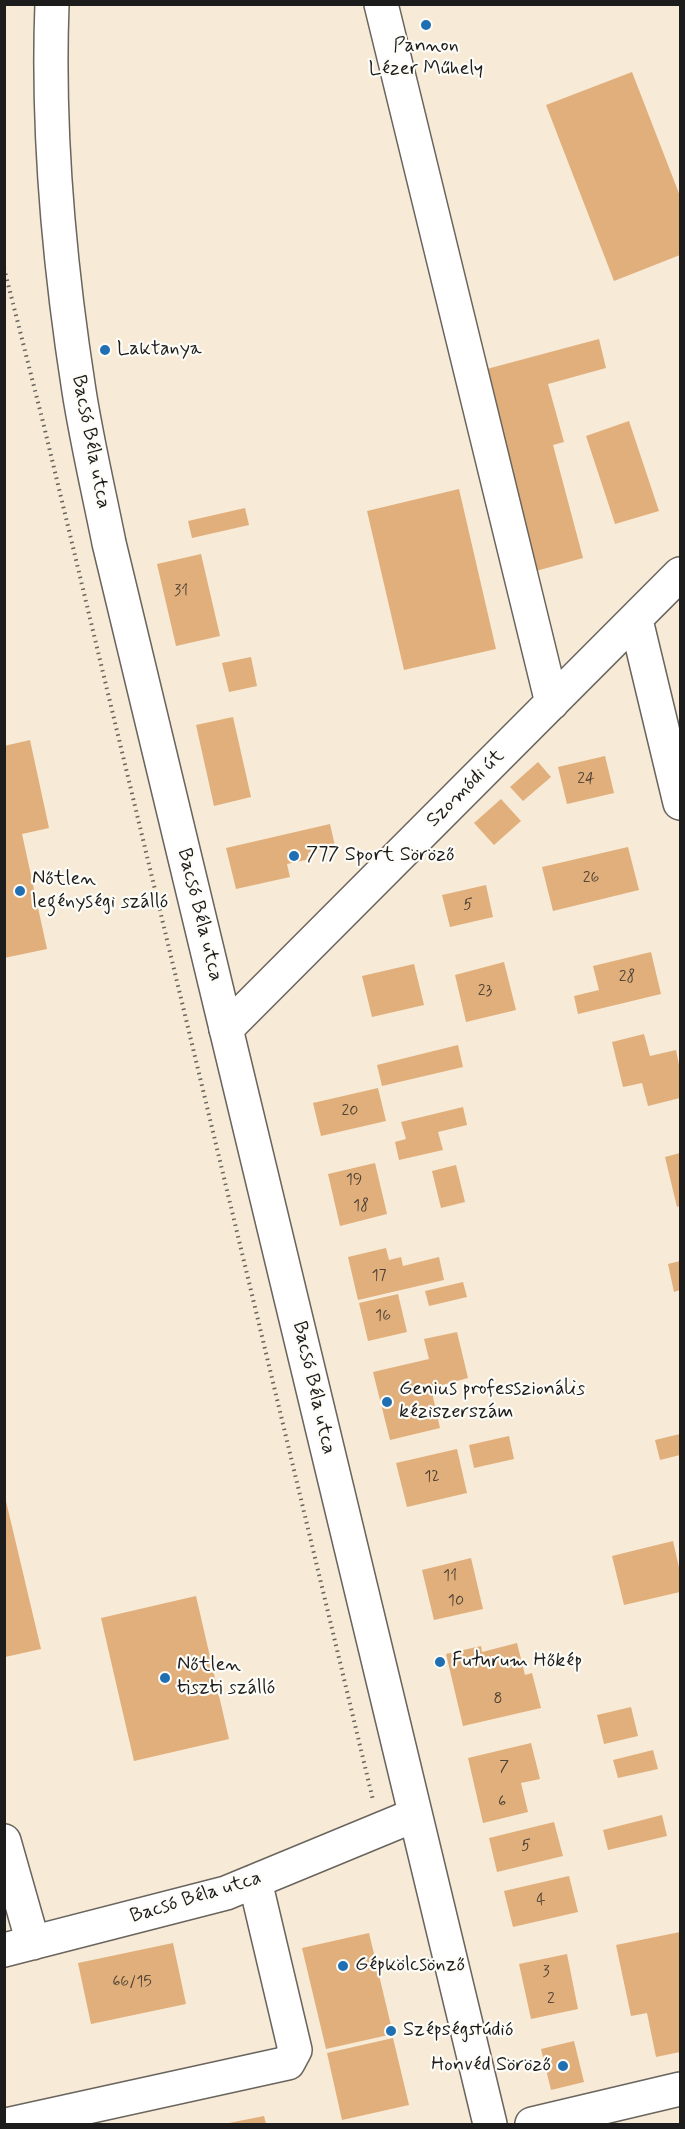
<!DOCTYPE html>
<meta charset="utf-8">
<style>
body{margin:0}
#map{position:relative;width:685px;height:2129px;overflow:hidden;background:#f7ead6;font-family:Mynerve,sans-serif}
canvas{display:block}
.frame{position:absolute;inset:0;border:6px solid #1c1c1c;pointer-events:none}
</style>
<div id="map">
<canvas width="685" height="2129"></canvas>
<div class="frame"></div>
</div>
<script>
const ctx = document.querySelector('canvas').getContext('2d');
ctx.lineJoin = 'round';
function fillPath(path, color) {
  ctx.fillStyle = color;
  ctx.fill(path, 'evenodd');
}
function stroke(path, color, width, dash) {
  ctx.strokeStyle = color;
  ctx.lineWidth = width;
  ctx.lineCap = dash ? 'butt' : 'round';
  ctx.setLineDash(dash || []);
  ctx.stroke(path);
}
function label(font, color, halo, rows, align = 'center') {
  ctx.font = font + ' Mynerve,sans-serif';
  ctx.lineWidth = 4.5;
  ctx.setLineDash([]);
  ctx.textBaseline = 'middle';
  ctx.strokeStyle = halo;
  ctx.fillStyle = color;
  for (const [text, x, y, turn = 0] of rows) {
    ctx.save();
    ctx.translate(x, y);
    ctx.rotate((+turn || 0) * Math.PI / 180);
    ctx.textAlign = isNaN(turn) ? turn : align;
    if (halo) ctx.strokeText(text, 0, 0);
    ctx.fillText(text, 0, 0);
    ctx.restore();
  }
}
fillPath(new Path2D(`
 M 632,72 L 680,196 L 680,255 L 614,281 L 546,105 Z
 M 599,339 L 606,368 L 548,384 L 564,442 L 553,445 L 583,558 L 536,571 L 483,370 Z
 M 629,421 L 659,511 L 615,524 L 586,436 Z
 M 459,489 L 496,649 L 404,670 L 367,511 Z
 M 245,508 L 249,525 L 192,538 L 188,521 Z
 M 201,554 L 220,636 L 176,646 L 157,564 Z
 M 251,657 L 257,686 L 229,692 L 222,663 Z
 M 233,717 L 251,797 L 214,806 L 196,725 Z
 M 30,740 L 49,828 L 22,834 L 47,949 L 4,958 L 4,746 Z
 M 605,756 L 614,793 L 567,804 L 558,767 Z
 M 538,762 L 551,777 L 523,801 L 510,787 Z
 M 501,799 L 521,821 L 494,845 L 474,823 Z
 M 330,824 L 335,846 L 308,853 L 310,859 L 287,864 L 290,877 L 236,889 L 226,848 Z
 M 628,847 L 639,890 L 553,911 L 542,867 Z
 M 486,885 L 493,917 L 450,927 L 442,895 Z
 M 651,952 L 661,994 L 578,1014 L 574,996 L 599,990 L 593,966 Z
 M 504,962 L 516,1010 L 466,1022 L 455,975 Z
 M 414,964 L 424,1005 L 372,1017 L 362,976 Z
 M 644,1034 L 650,1056 L 676,1050 L 680,1070 L 680,1098 L 648,1106 L 642,1083 L 623,1087 L 612,1042 Z
 M 458,1045 L 463,1067 L 382,1086 L 377,1065 Z
 M 378,1088 L 386,1121 L 321,1136 L 313,1103 Z
 M 463,1107 L 467,1125 L 438,1132 L 443,1150 L 399,1160 L 395,1142 L 406,1139 L 401,1122 Z
 M 680,1153 L 680,1206 L 677,1207 L 665,1157 Z
 M 375,1163 L 387,1214 L 340,1226 L 328,1174 Z
 M 456,1165 L 465,1202 L 441,1208 L 432,1171 Z
 M 386,1248 L 389,1260 L 401,1257 L 403,1266 L 439,1257 L 444,1280 L 358,1300 L 348,1257 Z
 M 680,1261 L 680,1290 L 674,1292 L 668,1264 Z
 M 463,1282 L 467,1297 L 429,1306 L 425,1291 Z
 M 398,1294 L 407,1332 L 368,1341 L 359,1303 Z
 M 457,1332 L 468,1378 L 431,1388 L 440,1428 L 390,1440 L 373,1372 L 429,1359 L 424,1339 Z
 M 680,1434 L 680,1455 L 660,1460 L 655,1440 Z
 M 509,1436 L 514,1459 L 474,1468 L 469,1445 Z
 M 457,1449 L 467,1493 L 407,1507 L 396,1463 Z
 M 5,1497 L 41,1649 L 5,1657 Z
 M 673,1541 L 680,1572 L 680,1592 L 624,1605 L 612,1556 Z
 M 471,1558 L 483,1609 L 434,1620 L 422,1570 Z
 M 196,1596 L 229,1739 L 134,1761 L 101,1618 Z
 M 517,1643 L 525,1675 L 532,1673 L 541,1708 L 463,1726 L 446,1654 L 481,1646 L 482,1652 Z
 M 631,1707 L 638,1736 L 604,1744 L 597,1715 Z
 M 531,1743 L 540,1779 L 521,1783 L 528,1812 L 483,1823 L 468,1758 Z
 M 653,1750 L 658,1769 L 618,1778 L 613,1760 Z
 M 662,1815 L 667,1836 L 608,1850 L 603,1830 Z
 M 554,1822 L 563,1856 L 497,1872 L 489,1838 Z
 M 569,1876 L 578,1912 L 513,1927 L 504,1891 Z
 M 680,1932 L 680,2052 L 656,2057 L 647,2013 L 631,2016 L 616,1945 Z
 M 369,1933 L 393,2034 L 326,2049 L 302,1948 Z
 M 173,1943 L 186,2004 L 91,2024 L 78,1963 Z
 M 567,1954 L 578,2009 L 531,2019 L 519,1964 Z
 M 393,2038 L 409,2105 L 342,2120 L 327,2053 Z
 M 574,2041 L 584,2082 L 551,2090 L 541,2049 Z
 M 264,2116 L 266,2124 L 229,2124 L 229,2123 Z`), '#e1af7b');
const minor = new Path2D(`
 M 381,4 L 552,703
 M 636,620 L 680,803
 M 226,1029 L 680,574
 M 4,1841 L 33,1943
 M 4,1950 L 226,1893 L 415,1815
 M 10,2124 L 288,2063 L 295,2050 L 255,1881
 M 532,2124 L 680,2089`);
const major = new Path2D(`
 M 52,4 C 47,134 59,263 79,391 C 87,442 99,493 109,543 L 490,2124`);
stroke(minor, '#69645d', 36);
stroke(major, '#69645d', 36);
stroke(new Path2D(`
 M 4,268 L 43,422 L 373,1800`), '#69645d', 4, [1.5, 4.5]);
stroke(minor, '#fff', 33);
stroke(major, '#fff', 33);
for (const [x, y, r, color] of [
 [426,25,6,"#1f6fb2"],
 [105,350,6,"#1f6fb2"],
 [294,856,6,"#1f6fb2"],
 [20,891,6,"#1f6fb2"],
 [387,1402,6,"#1f6fb2"],
 [440,1662,6,"#1f6fb2"],
 [165,1678,6,"#1f6fb2"],
 [343,1966,6,"#1f6fb2"],
 [391,2031,6,"#1f6fb2"],
 [563,2066,6,"#1f6fb2"]
]) {
  const dot = new Path2D();
  dot.arc(x, y, r, 0, 2 * Math.PI);
  ctx.fillStyle = color;
  ctx.fill(dot);
  stroke(dot, '#fdfcf7', 2);
}
label('16px', '#4d4134', null, [
 ["31",181,592],
 ["24",586,780],
 ["26",591,879],
 ["5",468,906],
 ["28",627,978],
 ["23",485,992],
 ["20",350,1112],
 ["19",354,1181],
 ["18",361,1207],
 ["17",379,1277],
 ["16",383,1317],
 ["12",432,1478],
 ["11",450,1577],
 ["10",456,1602],
 ["8",498,1700],
 ["7",504,1768],
 ["6",502,1803],
 ["5",526,1847],
 ["4",541,1901],
 ["3",546,1973],
 ["66/15",132,1983],
 ["2",551,2000]
]);
label('20px', '#1c1c1c', '#fdfcf7', [
 ["Pannon",426,47,"center"],
 ["Lézer Műhely",426,70,"center"],
 ["Laktanya",117,350],
 ["777 Sport Söröző",306,856],
 ["Nőtlen",32,880],
 ["legénységi szálló",32,903],
 ["Genius professzionális",399,1390],
 ["kéziszerszám",399,1413],
 ["Futurum Hőkép",452,1662],
 ["Nőtlen",177,1666],
 ["tiszti szálló",177,1689],
 ["Gépkölcsönző",355,1966],
 ["Szépségstúdió",403,2031],
 ["Honvéd Söröző",551,2066,"right"]
], 'left');
label('20px', '#1c1c1c', '#fdfcf7', [
 ["Bacsó Béla utca",90,442,79],
 ["Szomódi út",466,789,-45],
 ["Bacsó Béla utca",199,915,76],
 ["Bacsó Béla utca",313,1388,77],
 ["Bacsó Béla utca",196,1898,-17]
]);
</script>
